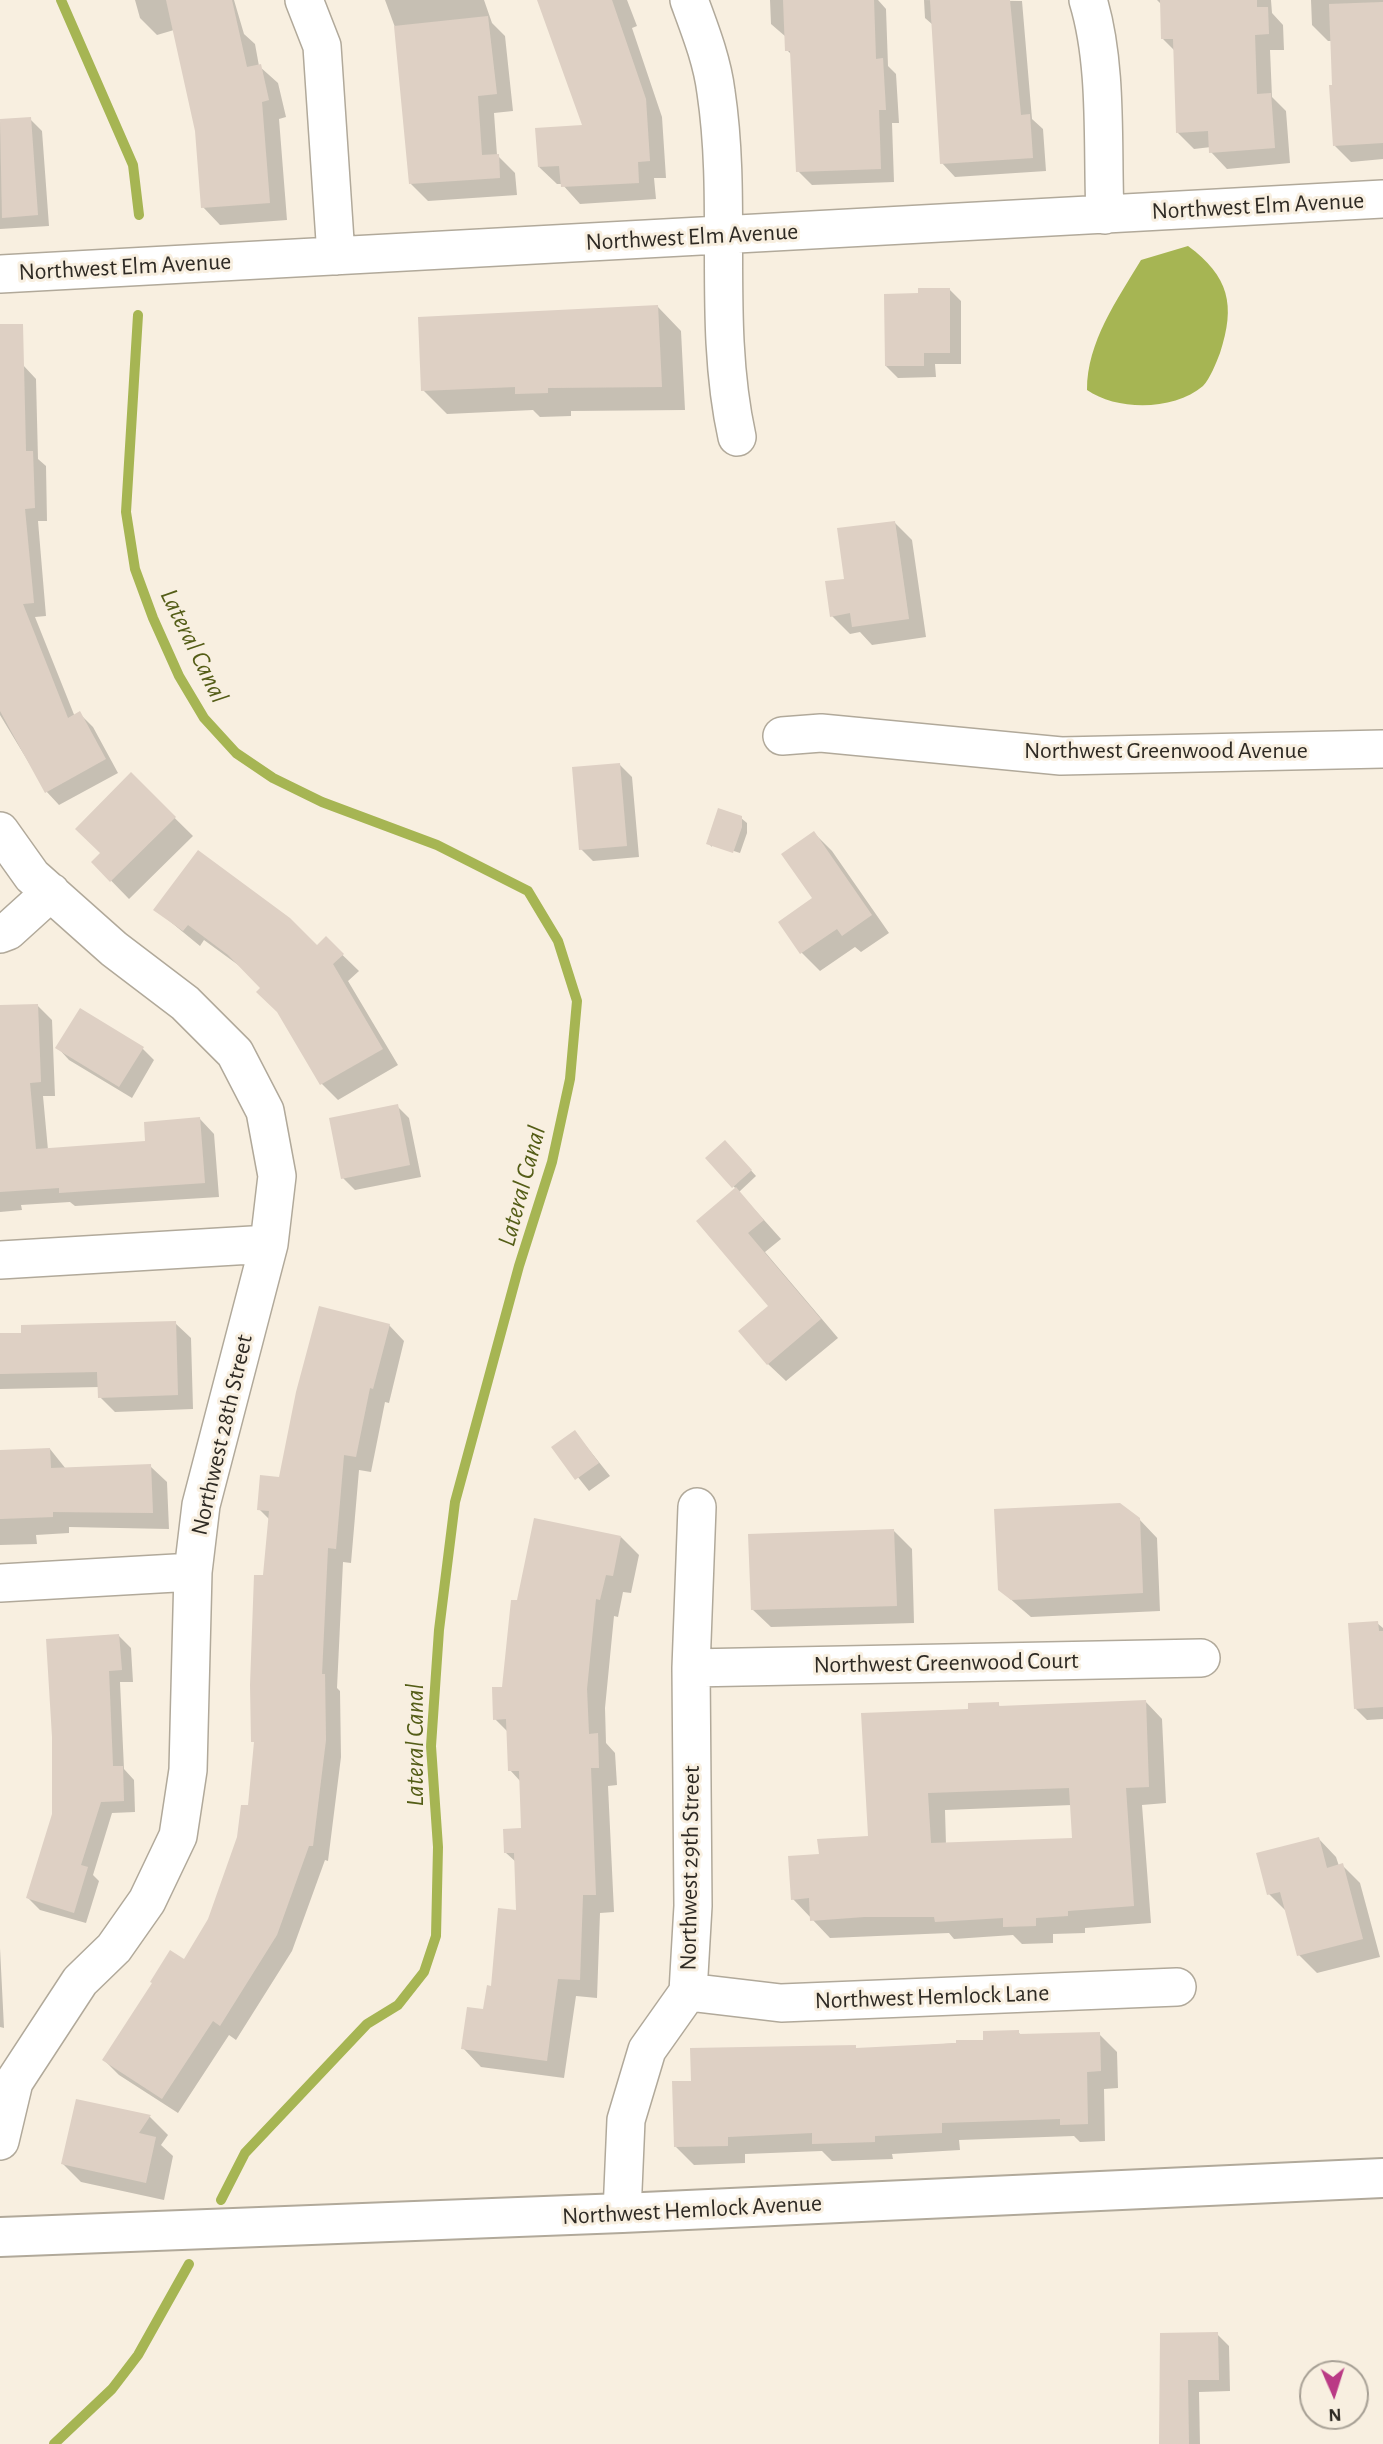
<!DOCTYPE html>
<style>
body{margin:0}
#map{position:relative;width:1383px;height:2444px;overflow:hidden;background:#f8efe0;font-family:"Alegreya Sans",sans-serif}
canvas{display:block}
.north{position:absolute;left:1299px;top:2360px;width:70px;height:70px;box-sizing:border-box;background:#f8efe0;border:2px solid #a7a095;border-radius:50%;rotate:177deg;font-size:19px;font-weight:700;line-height:28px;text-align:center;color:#2e2a24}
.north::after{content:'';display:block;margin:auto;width:24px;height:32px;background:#ba3a85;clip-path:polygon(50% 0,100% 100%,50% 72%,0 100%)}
</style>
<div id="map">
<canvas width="1383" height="2444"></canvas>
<div class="north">N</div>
</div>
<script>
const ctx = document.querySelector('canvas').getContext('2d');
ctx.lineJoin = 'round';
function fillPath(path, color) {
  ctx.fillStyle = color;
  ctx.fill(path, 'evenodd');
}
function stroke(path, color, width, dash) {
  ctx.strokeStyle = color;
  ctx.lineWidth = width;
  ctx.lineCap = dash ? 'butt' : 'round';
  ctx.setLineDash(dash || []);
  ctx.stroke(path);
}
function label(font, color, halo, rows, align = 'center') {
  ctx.font = font + ' "Alegreya Sans",sans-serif';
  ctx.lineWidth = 6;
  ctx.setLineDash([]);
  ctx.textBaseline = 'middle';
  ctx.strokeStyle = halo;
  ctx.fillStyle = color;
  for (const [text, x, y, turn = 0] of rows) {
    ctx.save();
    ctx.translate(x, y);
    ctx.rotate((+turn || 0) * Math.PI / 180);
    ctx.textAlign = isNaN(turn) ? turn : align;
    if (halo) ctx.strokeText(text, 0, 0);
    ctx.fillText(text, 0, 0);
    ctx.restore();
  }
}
fillPath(new Path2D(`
 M 1188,246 C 1229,276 1236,305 1220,353 C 1216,363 1210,379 1203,386 C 1174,411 1117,411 1087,390 C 1087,342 1117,300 1141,260 Z`), '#a6b553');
fillPath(new Path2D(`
 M 135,0 L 234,0 L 244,34 L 255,44 L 259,66 L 278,83 L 286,117 L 279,119 L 287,220 L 220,225 L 203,207 L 197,130 L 174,30 L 157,35 L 140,18 Z
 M 385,0 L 484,0 L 492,23 L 505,36 L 513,111 L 494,113 L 497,155 L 515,173 L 517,195 L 428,201 L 411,184 L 396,30 Z
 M 538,0 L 627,0 L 637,26 L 632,28 L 662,117 L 666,178 L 654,178 L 656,199 L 580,204 L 562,184 L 557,184 L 539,167 L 584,127 Z
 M 770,0 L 878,0 L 886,9 L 888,66 L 896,74 L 899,123 L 892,123 L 894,182 L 812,185 L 798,171 L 792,55 L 787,50 L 786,37 L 771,24 Z
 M 924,0 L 1022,1 L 1032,119 L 1043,129 L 1046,171 L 955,177 L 942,163 L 933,25 L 925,18 Z
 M 1157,0 L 1271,0 L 1272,13 L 1283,25 L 1284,50 L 1270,50 L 1272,97 L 1286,111 L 1290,163 L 1227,169 L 1211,152 L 1211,147 L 1194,149 L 1178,133 L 1175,51 L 1163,39 L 1162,5 Z
 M 1311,0 L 1383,0 L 1383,159 L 1351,162 L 1335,146 L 1332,41 L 1328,41 L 1312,25 Z
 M 30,119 L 42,131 L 49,226 L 0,229 L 0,122 Z
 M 949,289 L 961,301 L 961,364 L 935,364 L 936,377 L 898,378 L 886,366 L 920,295 Z
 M 658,307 L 681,331 L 685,410 L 571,411 L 571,416 L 540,417 L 533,410 L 447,414 L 423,390 Z
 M 23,365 L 36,379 L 38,459 L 46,466 L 47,521 L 38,521 L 46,616 L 35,617 L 75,717 L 80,714 L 93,727 L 118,773 L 59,805 L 46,791 L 0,715 L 0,366 Z
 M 894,522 L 912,540 L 926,637 L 872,645 L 860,632 L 850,634 L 832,616 L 846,580 Z
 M 620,765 L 632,777 L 639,857 L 593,861 L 581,849 Z
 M 131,775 L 193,836 L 129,899 L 93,862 L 102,853 Z
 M 741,818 L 747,823 L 747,833 L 740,853 L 712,844 L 712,847 L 708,843 Z
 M 814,833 L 832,851 L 889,933 L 861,952 L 855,947 L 820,971 L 802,953 L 780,923 L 814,899 Z
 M 156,910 L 317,948 L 326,939 L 359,971 L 348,981 L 398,1065 L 338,1100 L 322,1084 L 263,988 L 245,970 L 204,940 L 200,946 Z
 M 37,1005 L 52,1020 L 55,1096 L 43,1096 L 48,1150 L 147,1143 L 200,1119 L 214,1134 L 219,1197 L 75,1206 L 70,1202 L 21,1205 L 22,1210 L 0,1212 L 0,1007 Z
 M 58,1048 L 142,1048 L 154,1060 L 132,1098 L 69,1060 Z
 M 397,1106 L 409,1118 L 421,1177 L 355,1190 L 343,1178 Z
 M 730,1147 L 756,1176 L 739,1192 L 781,1239 L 765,1252 L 838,1338 L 786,1381 L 768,1364 L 770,1307 L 698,1222 L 736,1189 L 707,1158 Z
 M 175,1323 L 191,1338 L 193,1409 L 115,1412 L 100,1397 L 100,1387 L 0,1389 L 0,1335 Z
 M 389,1325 L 404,1341 L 389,1403 L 385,1402 L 371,1472 L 359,1470 L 351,1563 L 343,1562 L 337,1688 L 340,1691 L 341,1757 L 328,1861 L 325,1860 L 292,1951 L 236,2040 L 229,2035 L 178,2113 L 119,2075 L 104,2060 L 184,1961 L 209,1920 L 250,1807 L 270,1520 L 259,1509 Z
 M 575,1432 L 610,1476 L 589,1491 L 554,1447 Z
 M 50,1449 L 66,1469 L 150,1466 L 167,1482 L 169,1529 L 69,1527 L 69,1533 L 36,1535 L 37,1544 L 0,1545 L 0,1452 Z
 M 1139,1519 L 1157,1538 L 1160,1611 L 1031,1617 L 1000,1590 Z
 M 894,1531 L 912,1549 L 914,1623 L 771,1627 L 752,1609 Z
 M 621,1537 L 639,1555 L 631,1593 L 623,1592 L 618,1617 L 614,1616 L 605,1708 L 606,1743 L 615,1753 L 617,1785 L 608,1786 L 614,1912 L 600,1913 L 597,1998 L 576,1996 L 564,2078 L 481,2067 L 463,2048 L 485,2011 L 518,1911 L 516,1862 L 506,1853 L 523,1829 L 521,1782 L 510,1770 L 509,1733 L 495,1719 L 504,1689 L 518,1602 Z
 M 1377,1623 L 1383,1628 L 1383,1719 L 1367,1720 L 1355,1708 Z
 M 119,1636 L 131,1648 L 133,1682 L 120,1682 L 124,1769 L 134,1780 L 135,1812 L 112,1813 L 93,1875 L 99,1881 L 86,1923 L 40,1910 L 28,1898 Z
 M 1145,1701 L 1162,1719 L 1166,1803 L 1142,1805 L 1151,1923 L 1085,1928 L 1085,1933 L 1053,1934 L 1053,1943 L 1022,1944 L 1013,1935 L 954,1939 L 949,1933 L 830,1938 L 793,1899 L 820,1856 L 870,1837 L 970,1710 L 998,1704 L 1001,1708 ZM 1072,1805 L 1074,1840 L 946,1845 L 945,1810 Z
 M 1318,1838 L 1336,1857 L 1339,1866 L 1342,1865 L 1360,1883 L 1380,1957 L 1317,1973 L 1299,1955 L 1287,1912 L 1269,1894 Z
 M 0,1948 L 4,2028 L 0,2027 Z
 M 1018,2032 L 1022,2036 L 1099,2034 L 1117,2052 L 1118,2088 L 1104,2089 L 1105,2141 L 1080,2142 L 1074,2136 L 959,2140 L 960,2150 L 892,2154 L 893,2159 L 832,2161 L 822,2151 L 745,2154 L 745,2163 L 694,2165 L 676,2147 L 693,2082 L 855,2047 L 858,2050 L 985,2041 Z
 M 77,2101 L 150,2117 L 168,2135 L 161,2145 L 173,2156 L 164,2200 L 81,2182 L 63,2164 Z
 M 1217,2334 L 1229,2346 L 1230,2391 L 1199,2392 L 1200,2444 L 1161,2444 L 1160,2410 Z`), '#0003');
stroke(new Path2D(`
 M 61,0 L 133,165 L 139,215
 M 138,315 L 126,512 L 135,569 L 153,618 L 179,676 L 204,718 L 236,753 L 273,778 L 322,802 L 437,845 L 528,891 L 558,941 L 577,1001 L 570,1079 L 552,1162 L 519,1266 L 455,1502 L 439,1630 L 431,1746 L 438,1847 L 436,1936 L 424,1972 L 398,2005 L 367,2024 L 245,2153 L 221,2200
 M 54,2444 L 112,2389 L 138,2355 L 189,2264`), '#a6b553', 10);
fillPath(new Path2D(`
 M 166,0 L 232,0 L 247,67 L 261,64 L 269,100 L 262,102 L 270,203 L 201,208 L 195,131 Z
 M 537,0 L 612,0 L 646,99 L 650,161 L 638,162 L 639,183 L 561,187 L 559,166 L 538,167 L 535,128 L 582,125 Z
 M 783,0 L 874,0 L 876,59 L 883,58 L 886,110 L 879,110 L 881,169 L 796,172 L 790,51 L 785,51 Z
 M 930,0 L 1010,0 L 1021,115 L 1030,114 L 1033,158 L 940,164 Z
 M 1160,0 L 1257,0 L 1257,7 L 1268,7 L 1269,34 L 1255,35 L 1257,94 L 1271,93 L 1275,148 L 1209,153 L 1208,131 L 1176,133 L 1173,39 L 1161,39 Z
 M 1383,2 L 1383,143 L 1333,146 L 1329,85 L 1332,85 L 1329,4 Z
 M 488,16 L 497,94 L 478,96 L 482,155 L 499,154 L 500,178 L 409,184 L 394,26 Z
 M 31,117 L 38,215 L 2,218 L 0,119 Z
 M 918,288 L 950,288 L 950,353 L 924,353 L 924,366 L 885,366 L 884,294 L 918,293 Z
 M 658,305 L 662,387 L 548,388 L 548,393 L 515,394 L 515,387 L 421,391 L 418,317 Z
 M 0,324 L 23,324 L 26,451 L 33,451 L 35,508 L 25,509 L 34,603 L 23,604 L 68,718 L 80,711 L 106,759 L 45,793 L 0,711 Z
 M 895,521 L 909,619 L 852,627 L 850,613 L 830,617 L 825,581 L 844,579 L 837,528 Z
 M 620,763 L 627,846 L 579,850 L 572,767 Z
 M 131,772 L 176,817 L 110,882 L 91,862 L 100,853 L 75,829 Z
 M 718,808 L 742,816 L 742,827 L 733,853 L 706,844 Z
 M 814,831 L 872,915 L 842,936 L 837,929 L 800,954 L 778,922 L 812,898 L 781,854 Z
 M 198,850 L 290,918 L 317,945 L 326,936 L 344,954 L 333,964 L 383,1049 L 320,1085 L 277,1012 L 256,992 L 260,988 L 228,955 L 188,925 L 183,931 L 153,910 Z
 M 38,1004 L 41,1082 L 30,1083 L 36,1149 L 145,1141 L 144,1122 L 200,1117 L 205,1183 L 59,1193 L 59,1188 L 0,1192 L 0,1005 Z
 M 80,1008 L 144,1047 L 119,1087 L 55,1048 Z
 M 398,1104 L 410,1165 L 341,1179 L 329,1118 Z
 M 725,1140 L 752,1170 L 732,1188 L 705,1158 Z
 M 736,1187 L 764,1220 L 748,1233 L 821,1319 L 767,1365 L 738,1331 L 768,1306 L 696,1221 Z
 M 319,1306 L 390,1324 L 373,1389 L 370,1388 L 356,1457 L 344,1455 L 336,1549 L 328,1548 L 322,1674 L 325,1674 L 326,1740 L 313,1846 L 309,1846 L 277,1935 L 220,2026 L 213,2021 L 162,2099 L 102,2060 L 152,1983 L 150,1982 L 170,1950 L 184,1959 L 208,1919 L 237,1837 L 241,1805 L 248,1805 L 254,1742 L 251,1742 L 250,1685 L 254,1575 L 263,1575 L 269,1511 L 257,1510 L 260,1475 L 279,1477 L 296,1392 Z
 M 176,1321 L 178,1395 L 98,1398 L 97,1372 L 0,1374 L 0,1333 L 21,1333 L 21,1325 Z
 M 575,1430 L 599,1463 L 575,1480 L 551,1447 Z
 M 50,1448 L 51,1468 L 151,1464 L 153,1513 L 53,1512 L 53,1517 L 0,1519 L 0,1450 Z
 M 1120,1503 L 1140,1518 L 1143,1593 L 1011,1600 L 998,1590 L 994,1509 Z
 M 534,1518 L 621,1536 L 613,1576 L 606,1575 L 600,1600 L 596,1599 L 587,1689 L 589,1734 L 598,1733 L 599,1768 L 591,1768 L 596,1895 L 583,1895 L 580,1980 L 558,1979 L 547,2061 L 461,2049 L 467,2007 L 483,2009 L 487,1985 L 491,1986 L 498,1908 L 516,1910 L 514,1853 L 504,1853 L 503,1829 L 521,1828 L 519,1771 L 508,1771 L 506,1719 L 493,1720 L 492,1687 L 502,1687 L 511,1600 L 517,1600 Z
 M 894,1529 L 897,1606 L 751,1610 L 748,1534 Z
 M 1378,1621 L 1379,1631 L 1383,1631 L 1383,1707 L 1354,1709 L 1348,1623 Z
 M 119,1634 L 122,1670 L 109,1671 L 113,1766 L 123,1766 L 124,1801 L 101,1802 L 81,1865 L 88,1867 L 74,1913 L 26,1898 L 52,1814 L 52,1737 L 46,1639 Z
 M 1146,1700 L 1149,1787 L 1126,1788 L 1134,1906 L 1068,1911 L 1068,1916 L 1036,1918 L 1036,1926 L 1003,1927 L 1003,1918 L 935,1922 L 934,1917 L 864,1917 L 810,1921 L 809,1898 L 791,1900 L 788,1856 L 819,1854 L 817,1839 L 868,1836 L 861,1713 L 968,1709 L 968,1703 L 999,1702 L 999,1706 ZM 1069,1788 L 1072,1838 L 931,1843 L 928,1793 Z
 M 1319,1837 L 1327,1868 L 1343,1863 L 1363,1939 L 1297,1956 L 1280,1892 L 1267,1895 L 1256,1853 Z
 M 1019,2030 L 1019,2034 L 1100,2032 L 1101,2071 L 1087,2072 L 1088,2124 L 1060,2125 L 1060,2119 L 942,2123 L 942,2133 L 875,2136 L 875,2142 L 812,2144 L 812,2133 L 728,2137 L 728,2146 L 674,2147 L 672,2081 L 691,2081 L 690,2048 L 856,2045 L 856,2048 L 956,2043 L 956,2040 L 983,2040 L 983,2031 Z
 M 76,2099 L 151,2115 L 139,2133 L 156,2137 L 146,2183 L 61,2164 Z
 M 1218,2332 L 1219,2380 L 1188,2380 L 1189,2444 L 1159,2444 L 1160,2333 Z`), '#ded0c4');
const street = new Path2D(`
 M 304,0 L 322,46 L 336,256
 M 689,0 C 700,30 712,60 716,92 C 733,205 712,324 737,437
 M 1088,0 C 1108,65 1102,147 1105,215
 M 0,274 L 1383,199
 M 782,736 L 821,733 L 1061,756 L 1383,749
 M 0,831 L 32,876 L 114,949 L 185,1003 L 235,1053 L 265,1111 L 277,1176 L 269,1244 L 201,1505 L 193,1572 L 188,1770 L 178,1836 L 147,1901 L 114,1948 L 80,1981 L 14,2082 L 0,2141
 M 0,934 L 8,931 L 51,892
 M 0,1260 L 269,1244
 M 0,1583 L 193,1572
 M 691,1668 L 1201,1658
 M 688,1992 L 781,2003 L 1177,1987
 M 622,2213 L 626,2120 L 647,2050 L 688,1992 L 693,1906 L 691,1668 L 697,1507`);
const secondary = new Path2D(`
 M 0,2237 L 622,2213 L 1383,2178`);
stroke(street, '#b1a99a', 40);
stroke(secondary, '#b1a99a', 42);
stroke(street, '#fff', 37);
stroke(secondary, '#fff', 38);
label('24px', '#2e2a24', '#f8efe0', [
 ["Northwest Elm Avenue",1258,206,-3],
 ["Northwest Elm Avenue",692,237,-3],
 ["Northwest Elm Avenue",125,267,-3],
 ["Northwest Greenwood Avenue",1166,751],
 ["Northwest 28th Street",222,1435,-77],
 ["Northwest Greenwood Court",946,1663,-1],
 ["Northwest 29th Street",690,1868,-89],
 ["Northwest Hemlock Lane",932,1997,-2],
 ["Northwest Hemlock Avenue",692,2210,-3]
]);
label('italic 26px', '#545d17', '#f8efe0', [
 ["Lateral Canal",194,646,64],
 ["Lateral Canal",522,1186,-75],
 ["Lateral Canal",415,1745,-90]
]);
</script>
